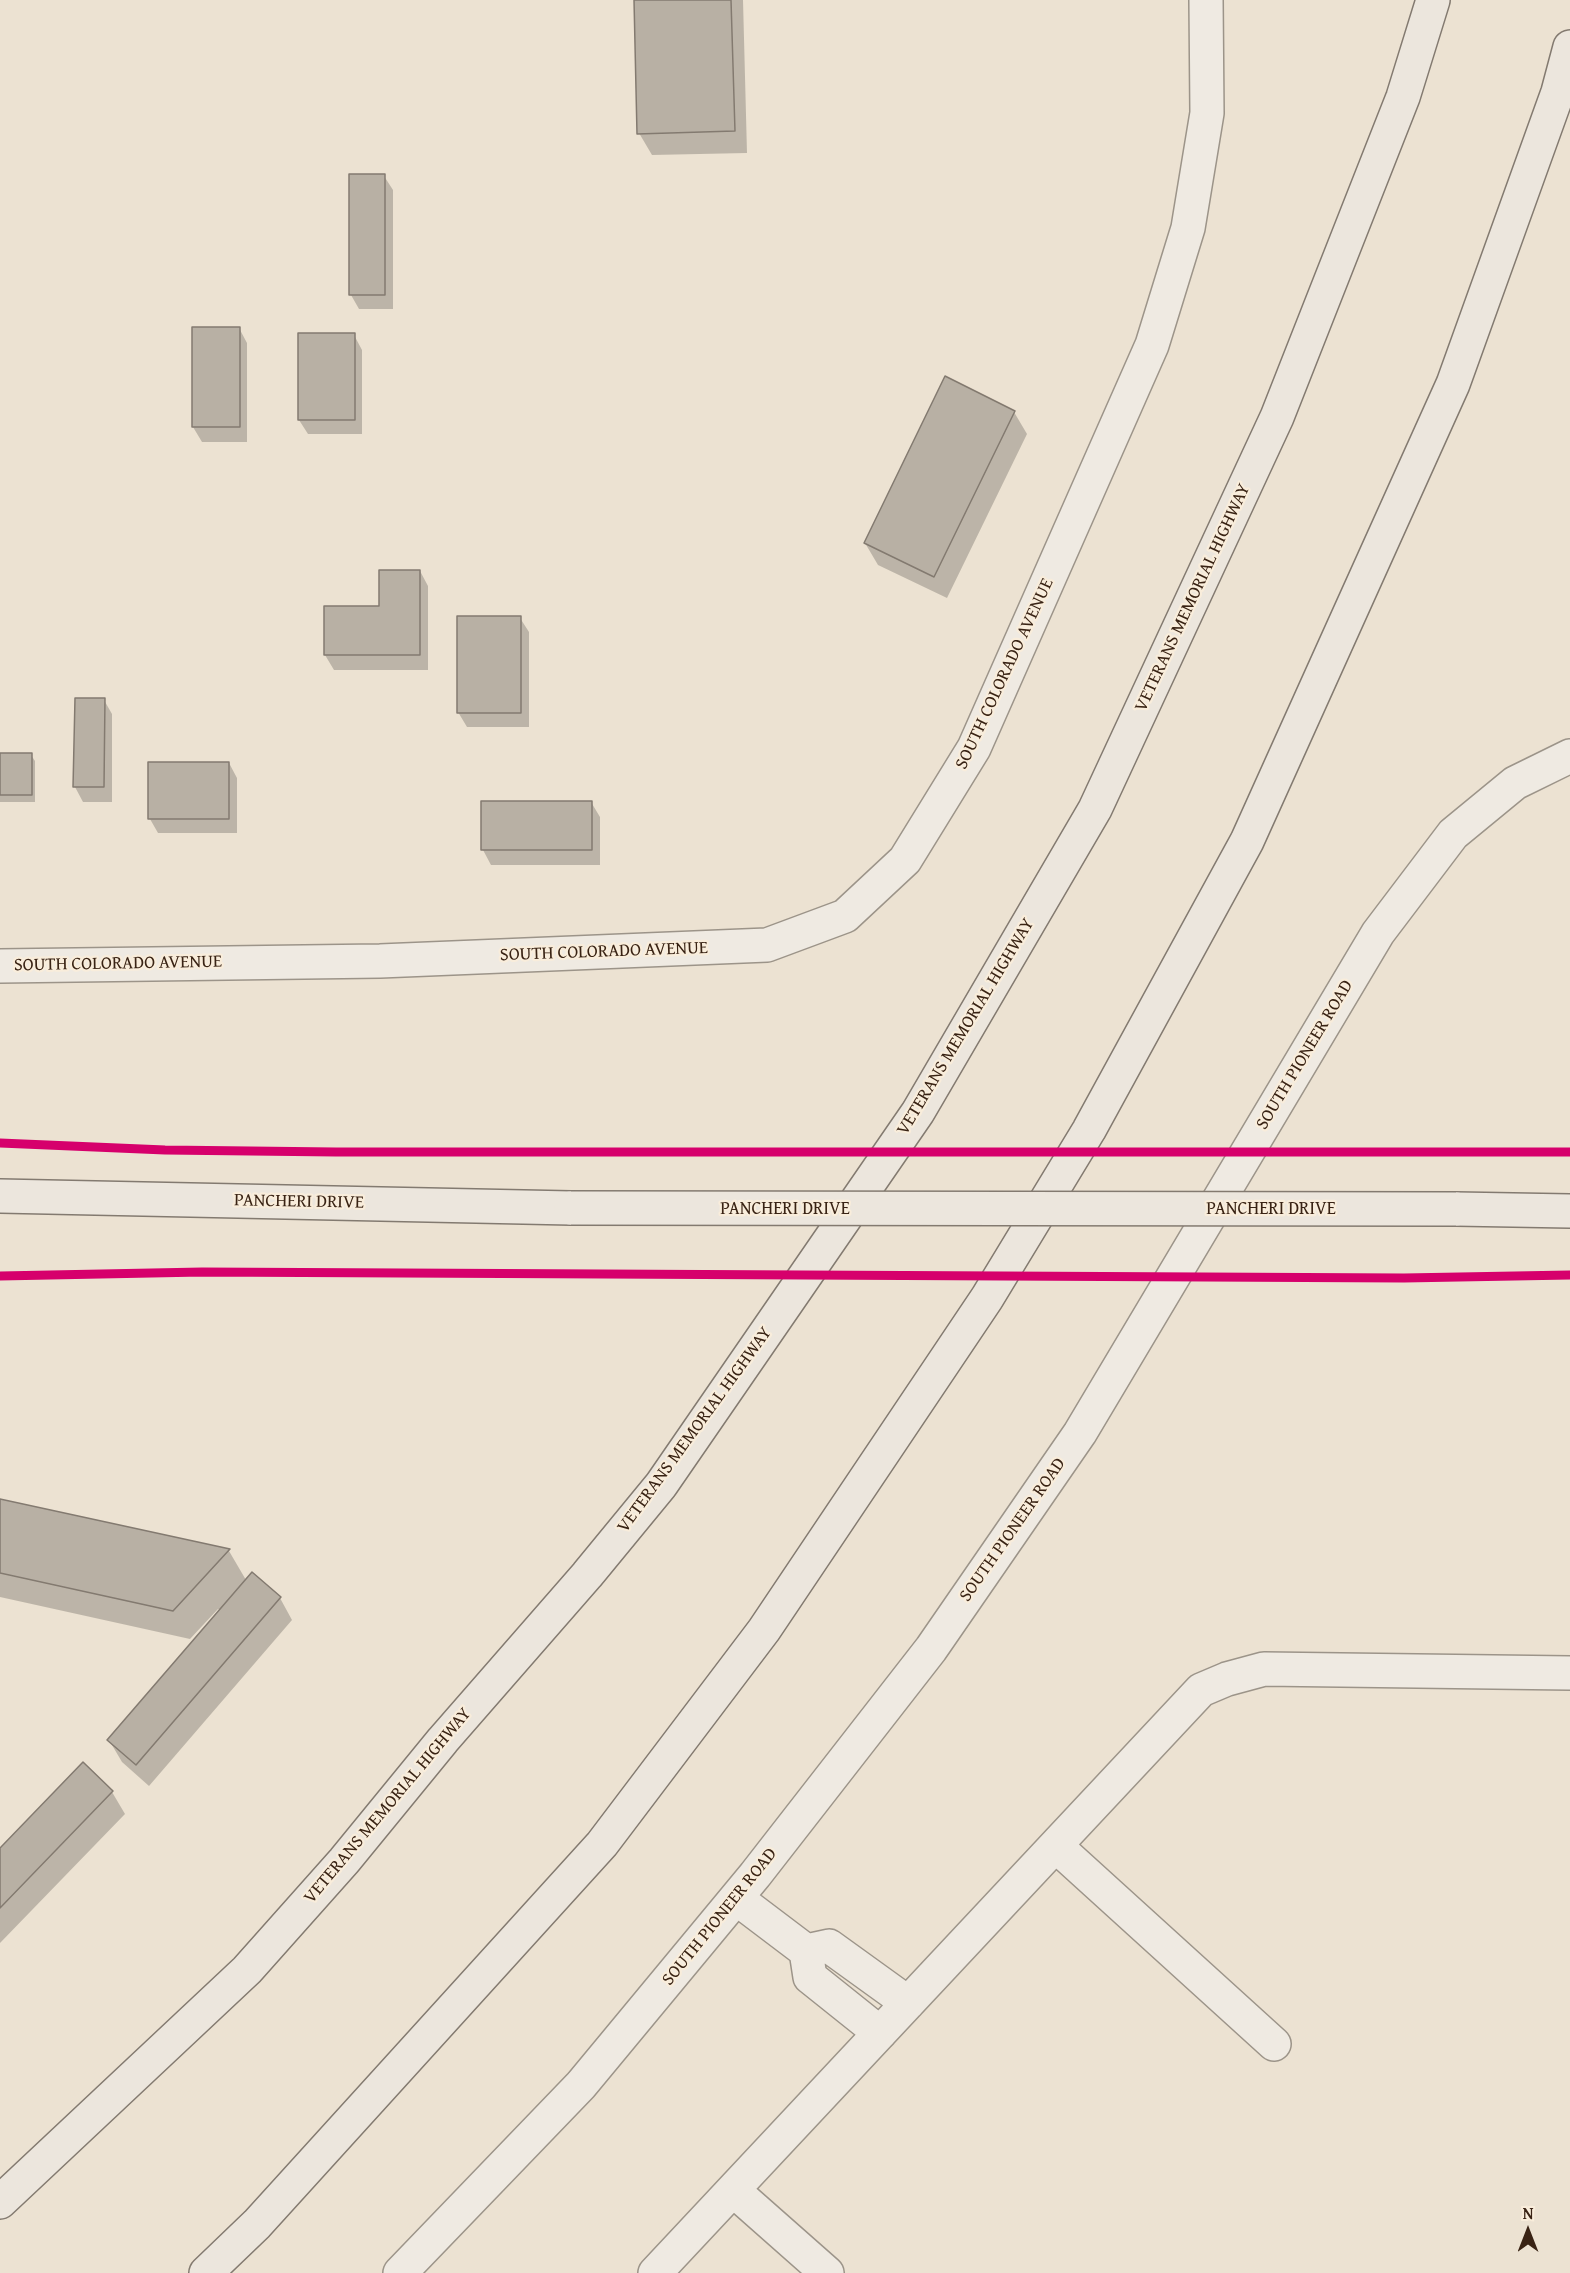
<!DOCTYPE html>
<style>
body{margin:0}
#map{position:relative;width:1570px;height:2273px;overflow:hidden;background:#ece2d2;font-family:"Gentium Book Plus",serif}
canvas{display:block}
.north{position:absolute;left:1498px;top:2201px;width:60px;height:60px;-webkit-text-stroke:4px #f9eddb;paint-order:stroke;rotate:0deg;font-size:16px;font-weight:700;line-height:24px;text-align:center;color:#392314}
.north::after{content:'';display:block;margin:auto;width:21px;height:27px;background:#392314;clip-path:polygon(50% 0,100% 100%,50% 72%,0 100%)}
</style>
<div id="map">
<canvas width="1570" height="2273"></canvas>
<div class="north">N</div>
</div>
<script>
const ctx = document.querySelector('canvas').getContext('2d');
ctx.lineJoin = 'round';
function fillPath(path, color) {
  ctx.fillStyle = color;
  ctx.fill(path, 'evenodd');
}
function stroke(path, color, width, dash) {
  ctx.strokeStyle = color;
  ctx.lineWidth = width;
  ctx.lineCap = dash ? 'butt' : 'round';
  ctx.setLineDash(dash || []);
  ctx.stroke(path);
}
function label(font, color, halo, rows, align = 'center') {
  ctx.font = font + ' "Gentium Book Plus",serif';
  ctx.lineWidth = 4.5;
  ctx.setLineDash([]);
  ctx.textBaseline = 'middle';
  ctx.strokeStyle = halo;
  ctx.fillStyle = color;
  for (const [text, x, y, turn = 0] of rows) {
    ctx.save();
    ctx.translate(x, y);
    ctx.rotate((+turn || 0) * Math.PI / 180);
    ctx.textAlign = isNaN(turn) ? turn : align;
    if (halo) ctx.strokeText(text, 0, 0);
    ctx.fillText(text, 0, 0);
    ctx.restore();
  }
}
fillPath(new Path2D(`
 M 635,0 L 743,0 L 747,153 L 652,155 L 639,133 Z
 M 384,176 L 393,190 L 393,309 L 359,309 L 351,295 Z
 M 239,328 L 247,343 L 247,442 L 202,442 L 193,427 Z
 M 354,335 L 362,350 L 362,434 L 308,434 L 299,420 Z
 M 1014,412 L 1027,434 L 947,598 L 878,565 L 865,543 Z
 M 420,571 L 428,586 L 428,670 L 334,670 L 325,655 Z
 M 520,618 L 529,632 L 529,727 L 467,727 L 458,712 Z
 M 76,699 L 104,700 L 112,714 L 112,802 L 83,802 L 75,787 Z
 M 0,755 L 31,755 L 35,761 L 35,802 L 0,802 Z
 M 229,763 L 237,778 L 237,833 L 158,833 L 150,819 Z
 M 591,802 L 600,817 L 600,865 L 491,865 L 483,850 Z
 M 0,1501 L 229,1551 L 246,1580 L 280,1598 L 292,1620 L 149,1786 L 122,1762 L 109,1740 L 220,1610 L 218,1609 L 190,1639 L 0,1597 Z
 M 112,1792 L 125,1814 L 0,1943 L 0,1850 Z`), '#0003');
const building = new Path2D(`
 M 634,0 L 731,0 L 735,131 L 637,134 Z
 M 349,174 L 385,174 L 385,295 L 349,295 Z
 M 192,327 L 240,327 L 240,427 L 192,427 Z
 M 298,333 L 355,333 L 355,420 L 298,420 Z
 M 945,376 L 1015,411 L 934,577 L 864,543 Z
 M 379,570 L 420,570 L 420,655 L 324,655 L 324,606 L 379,606 Z
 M 457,616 L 521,616 L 521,713 L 457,713 Z
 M 75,698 L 105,698 L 104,787 L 73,787 Z
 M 0,753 L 32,753 L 32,795 L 0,795 Z
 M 148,762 L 229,762 L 229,819 L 148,819 Z
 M 481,801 L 592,801 L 592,850 L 481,850 Z
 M 0,1499 L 230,1549 L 173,1611 L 0,1573 Z
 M 252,1572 L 281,1597 L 136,1765 L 107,1740 Z
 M 83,1762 L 113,1791 L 0,1908 L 0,1848 Z`);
fillPath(building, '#b8b0a4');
stroke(building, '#837a70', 1.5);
const minor = new Path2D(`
 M 0,966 L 380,961 L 767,945 L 845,916 L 905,860 L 974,748 L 1152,345 L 1188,228 L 1207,113 L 1206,0
 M 1056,1846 L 1274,2044
 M 736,1898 L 806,1951 L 810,1977 L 880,2033
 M 806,1951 L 829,1946 L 908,2003
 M 733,2190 L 827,2273
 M 400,2273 L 581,2085 L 755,1875 L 931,1649 L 1080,1433 L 1378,933 L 1453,834 L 1515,783 L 1570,756
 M 655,2273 L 1201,1690 L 1227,1679 L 1264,1669 L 1570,1673`);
const major = new Path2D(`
 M 0,1196 L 571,1208
 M 1456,1209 L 1570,1211`);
const highway = new Path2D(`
 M 0,2202 L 247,1970 L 344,1861 L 443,1740 L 587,1575 L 661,1485 L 918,1112 L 1095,809 L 1277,417 L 1403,97 L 1433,0
 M 206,2273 L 257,2224 L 602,1844 L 764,1630 L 987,1298 L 1089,1130 L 1247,841 L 1453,384 L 1558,92 L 1570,47`);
stroke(minor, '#9c9489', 36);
stroke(major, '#837a70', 36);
stroke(highway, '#837a70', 36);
stroke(minor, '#efeae2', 33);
stroke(major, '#ece6dd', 33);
stroke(highway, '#ece6dd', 33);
const majorBridge = new Path2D(`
 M 571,1208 L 1456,1209`);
stroke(majorBridge, '#837a70', 36, []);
stroke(majorBridge, '#ece6dd', 33);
stroke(new Path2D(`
 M 0,1143 L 165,1150 L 336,1152 L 1570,1152
 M 0,1276 L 202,1272 L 1404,1278 L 1570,1275`), '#d6006c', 9);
label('18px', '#392314', '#f9eddb', [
 ["VETERANS MEMORIAL HIGHWAY",1193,598,-65],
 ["SOUTH COLORADO AVENUE",1005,674,-65],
 ["SOUTH COLORADO AVENUE",604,952,-2],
 ["SOUTH COLORADO AVENUE",118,964,-1],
 ["VETERANS MEMORIAL HIGHWAY",966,1027,-59],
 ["SOUTH PIONEER ROAD",1305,1055,-59],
 ["PANCHERI DRIVE",299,1202,1],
 ["PANCHERI DRIVE",785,1209],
 ["PANCHERI DRIVE",1271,1209],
 ["VETERANS MEMORIAL HIGHWAY",695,1430,-54],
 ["SOUTH PIONEER ROAD",1013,1530,-55],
 ["VETERANS MEMORIAL HIGHWAY",388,1806,-50],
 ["SOUTH PIONEER ROAD",720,1917,-51]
]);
</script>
